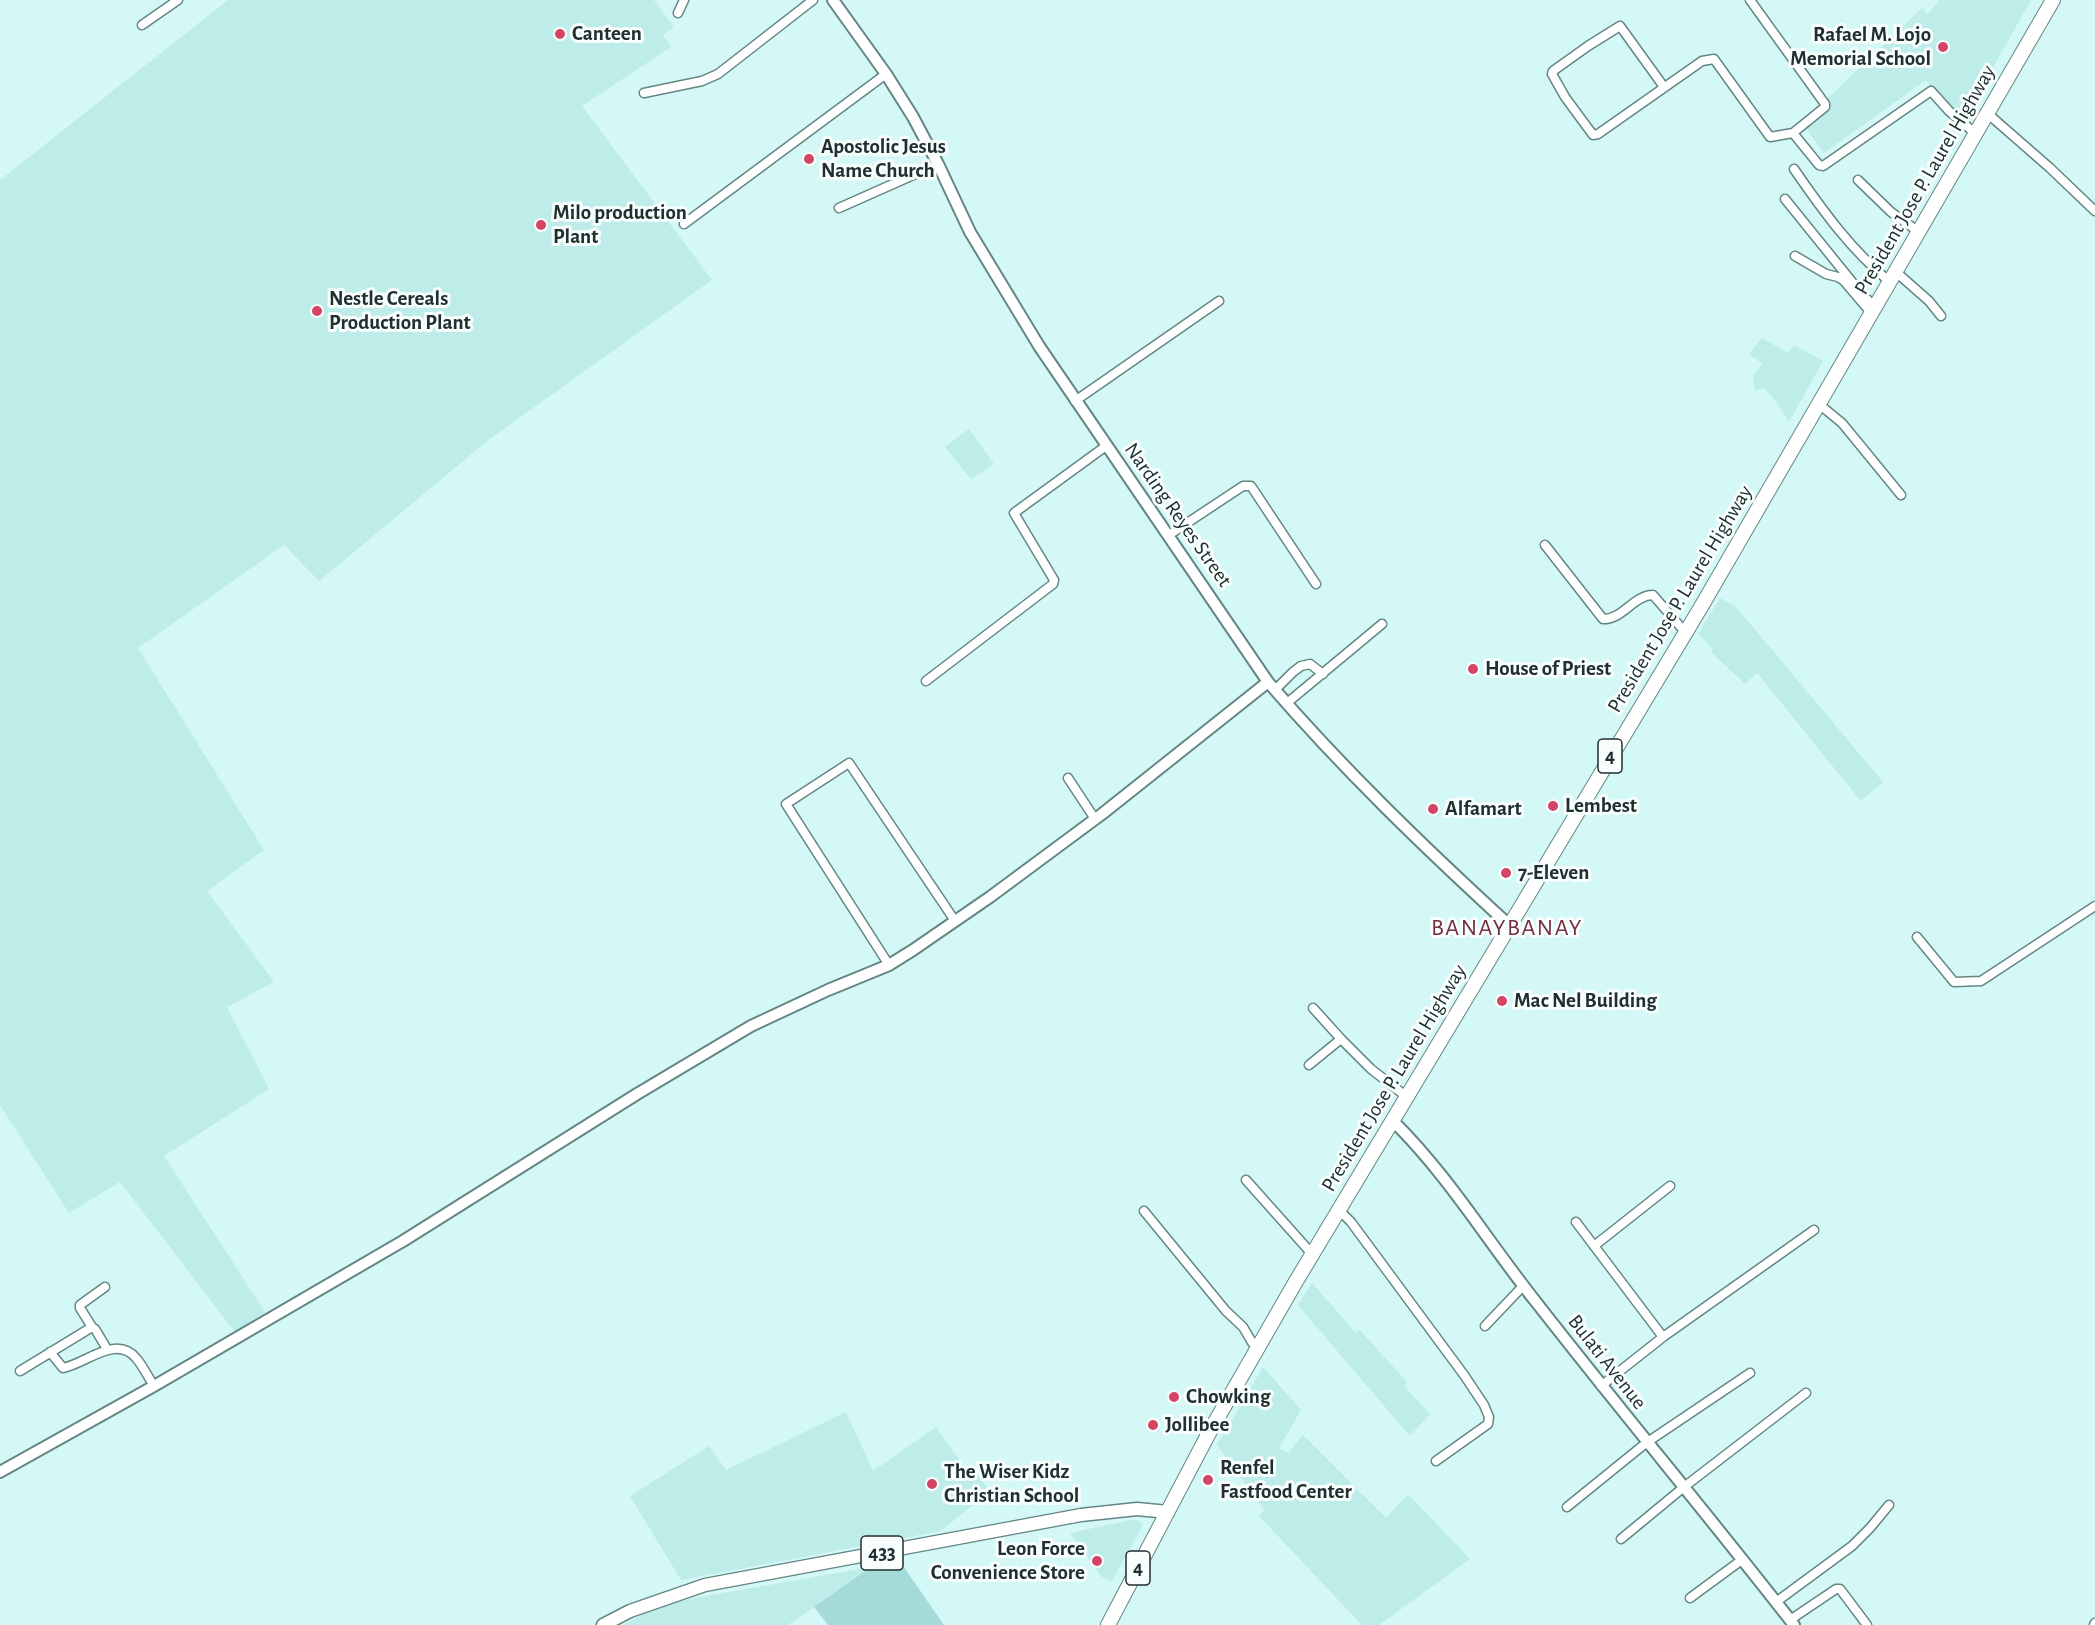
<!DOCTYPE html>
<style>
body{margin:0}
canvas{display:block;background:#d3f8f5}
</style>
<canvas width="2095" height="1625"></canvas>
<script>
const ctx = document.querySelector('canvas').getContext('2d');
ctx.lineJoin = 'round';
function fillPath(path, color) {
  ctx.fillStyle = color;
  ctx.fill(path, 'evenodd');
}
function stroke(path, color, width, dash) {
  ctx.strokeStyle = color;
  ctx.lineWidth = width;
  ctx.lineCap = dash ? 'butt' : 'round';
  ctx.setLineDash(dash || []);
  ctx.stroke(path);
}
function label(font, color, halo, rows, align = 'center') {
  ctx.font = font + ' "Alegreya Sans",sans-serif';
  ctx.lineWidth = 6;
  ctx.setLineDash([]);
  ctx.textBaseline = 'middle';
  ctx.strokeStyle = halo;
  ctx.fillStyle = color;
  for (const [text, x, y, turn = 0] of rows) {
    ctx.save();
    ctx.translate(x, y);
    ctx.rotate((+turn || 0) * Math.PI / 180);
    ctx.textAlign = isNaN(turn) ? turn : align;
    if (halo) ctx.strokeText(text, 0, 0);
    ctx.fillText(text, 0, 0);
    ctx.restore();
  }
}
fillPath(new Path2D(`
 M 228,0 L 654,0 L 674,27 L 663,35 L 671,47 L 582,106 L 712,280 L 487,441 L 319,581 L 284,545 L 138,648 L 264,850 L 207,891 L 274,982 L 227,1007 L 269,1089 L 164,1156 L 265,1312 L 235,1332 L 120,1182 L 69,1213 L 0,1105 L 0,180 Z
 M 1940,0 L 2031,0 L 1963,121 L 1941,102 L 1926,80 L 1824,153 L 1802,123 L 1922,8 L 1927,14 Z
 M 1762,338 L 1788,353 L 1794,345 L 1823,361 L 1789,422 L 1776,401 L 1764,388 L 1755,391 L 1753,375 L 1763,364 L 1749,354 Z
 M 969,429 L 994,464 L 971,479 L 945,447 Z
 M 1720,598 L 1736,607 L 1883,782 L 1861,801 L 1757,673 L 1745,684 L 1711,652 L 1713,649 L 1698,634 Z
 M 1312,1283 L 1356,1333 L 1360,1330 L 1407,1382 L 1404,1386 L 1430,1414 L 1410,1436 L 1298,1305 Z
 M 1263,1367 L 1301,1410 L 1279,1448 L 1288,1453 L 1303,1435 L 1386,1518 L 1408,1494 L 1470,1559 L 1379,1625 L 1362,1625 L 1259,1516 L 1264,1510 L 1217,1445 Z
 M 846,1412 L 873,1471 L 936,1427 L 966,1470 L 971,1467 L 990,1491 L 941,1531 L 681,1580 L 630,1496 L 709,1446 L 726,1470 Z
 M 1131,1520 L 1140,1521 L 1142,1527 L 1111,1582 L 1101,1576 L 1070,1533 Z
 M 871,1567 L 788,1625 L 624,1625 L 641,1615 L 689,1599 Z`), '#beece9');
fillPath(new Path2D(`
 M 901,1563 L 944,1625 L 828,1625 L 814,1607 L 871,1567 Z`), '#a4dad7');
const minor = new Path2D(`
 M 1750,0 L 1825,104 L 1825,107 L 1793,133 L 1819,165 L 1823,166 L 1931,91 L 1949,111 L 1976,134
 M 678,13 L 684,0
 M 142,25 L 178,0
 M 1664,87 L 1620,26 L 1588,46 L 1553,71 L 1552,74 L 1565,97 L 1593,135 L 1598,134 L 1702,61 L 1714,59 L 1770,137 L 1793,133
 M 644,93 L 702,81 L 718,74 L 813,0
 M 1987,113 L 2050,168 L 2095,211
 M 1794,169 C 1823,211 1851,250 1890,282
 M 1858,180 L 1891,212 L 1919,232
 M 1785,199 L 1861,293 L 1876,308
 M 839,208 L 938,164
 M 684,224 L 886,74
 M 1795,256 L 1826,274 L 1838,277 L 1844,281 L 1872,314
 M 1896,272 L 1929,301 L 1941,316
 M 1075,401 L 1219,301
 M 1820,405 L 1842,423 L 1901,495
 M 1169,535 L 1243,486 L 1251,486 L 1316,584
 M 1545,545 L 1603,619 C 1622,620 1634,595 1653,595 L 1685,632
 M 926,681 L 1053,584 L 1054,580 L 1014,513 L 1106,446
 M 1275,690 L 1293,672 L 1301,666 L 1310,664 L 1323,674
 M 1287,703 L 1382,624
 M 1068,778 L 1095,819
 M 1917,937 L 1954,982 L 1981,981 L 2095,906
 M 889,965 L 786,804 L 849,763 L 955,921
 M 1313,1008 L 1341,1039
 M 1309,1065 L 1341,1039 L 1371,1069 L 1407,1097
 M 1246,1180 L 1312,1254
 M 1339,1210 L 1351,1222 L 1464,1375 L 1484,1405 L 1489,1417 L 1488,1424 L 1436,1461
 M 1144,1211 L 1226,1311 L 1243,1327 L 1256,1349
 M 1576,1222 L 1663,1337
 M 1594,1246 L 1670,1186
 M 1485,1326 L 1523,1286
 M 92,1327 L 80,1308 L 80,1305 L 105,1287
 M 50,1352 L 63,1368 C 85,1364 116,1334 136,1358 C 143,1366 148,1377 154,1386
 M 20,1371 L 92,1327 L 95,1329 L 107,1349
 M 1601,1386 L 1663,1337 L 1814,1230
 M 1567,1507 L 1646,1443 L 1750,1373
 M 1621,1539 L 1684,1487 L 1806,1393
 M 1690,1598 L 1743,1559
 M 1776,1602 L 1852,1546 L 1870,1528 L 1889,1505
 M 1790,1620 L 1836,1589 L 1840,1589 L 1867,1625
 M 2094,1625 L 2095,1623`);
const tertiary = new Path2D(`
 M 833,0 L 886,74 L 913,117 L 938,164 L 970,232 L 1039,346 L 1268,682 C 1343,769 1425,848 1509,925
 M 1393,1121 C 1448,1175 1488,1242 1536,1302 C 1621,1411 1709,1516 1794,1625
 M 0,1472 L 154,1386 L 403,1241 L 637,1094 L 751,1026 L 828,990 L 889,965 L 913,950 L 990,897 L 1102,814 L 1268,682`);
const primary = new Path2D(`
 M 603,1625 L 630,1611 L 705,1585 L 1081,1515 L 1137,1509 L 1168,1512`);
const trunk = new Path2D(`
 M 1108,1625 L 1210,1431 L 1295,1283 L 1701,607 L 2053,0`);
stroke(minor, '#648684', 11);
stroke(tertiary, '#648684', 14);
stroke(primary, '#648684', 15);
stroke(trunk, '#648684', 16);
stroke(minor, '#fff', 8);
stroke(tertiary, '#fff', 10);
stroke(primary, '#fff', 12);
stroke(trunk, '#fff', 14);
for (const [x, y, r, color] of [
 [560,34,6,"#d44464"],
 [1943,47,6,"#d44464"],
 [809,159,6,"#d44464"],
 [541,225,6,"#d44464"],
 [317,311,6,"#d44464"],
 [1473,669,6,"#d44464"],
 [1553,806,6,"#d44464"],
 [1433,809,6,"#d44464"],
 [1506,873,6,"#d44464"],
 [1502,1001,6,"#d44464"],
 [1174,1397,6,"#d44464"],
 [1153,1425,6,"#d44464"],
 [1208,1480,6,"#d44464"],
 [932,1484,6,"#d44464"],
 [1097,1561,6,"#d44464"]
]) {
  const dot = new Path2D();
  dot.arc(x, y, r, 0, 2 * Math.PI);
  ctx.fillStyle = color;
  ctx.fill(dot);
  stroke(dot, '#f7fefd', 2);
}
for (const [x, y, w] of [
 [1610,756,24],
 [882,1553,42],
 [1138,1568,24]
]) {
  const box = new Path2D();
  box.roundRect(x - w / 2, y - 17, w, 34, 4.5);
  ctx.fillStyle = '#f7fefd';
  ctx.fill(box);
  stroke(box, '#212f2e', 1.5);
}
label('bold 20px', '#212f2e', null, [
 ["4",1610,756],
 ["433",882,1553],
 ["4",1138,1568]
]);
label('bold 21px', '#212f2e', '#f7fefd', [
 ["Canteen",572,34],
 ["Rafael M. Lojo",1931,35,"right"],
 ["Memorial School",1931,59,"right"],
 ["Apostolic Jesus",821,147],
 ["Name Church",821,171],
 ["Milo production",553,213],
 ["Plant",553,237],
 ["Nestle Cereals",329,299],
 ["Production Plant",329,323],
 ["House of Priest",1485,669],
 ["Lembest",1565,806],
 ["Alfamart",1445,809],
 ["7-Eleven",1518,873],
 ["Mac Nel Building",1514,1001],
 ["Chowking",1186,1397],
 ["Jollibee",1165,1425],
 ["Renfel",1220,1468],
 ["Fastfood Center",1220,1492],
 ["The Wiser Kidz",944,1472],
 ["Christian School",944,1496],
 ["Leon Force",1085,1549,"right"],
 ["Convenience Store",1085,1573,"right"]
], 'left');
label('21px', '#212f2e', '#f7fefd', [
 ["President Jose P. Laurel Highway",1925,180,-60],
 ["Narding Reyes Street",1178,515,55],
 ["President Jose P. Laurel Highway",1680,599,-59],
 ["President Jose P. Laurel Highway",1394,1078,-59],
 ["Bulati Avenue",1607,1362,52]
]);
ctx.letterSpacing = '1.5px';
label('24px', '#762f3c', '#f7fefd', [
 ["BANAYBANAY",1507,928]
]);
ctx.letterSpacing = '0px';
</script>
